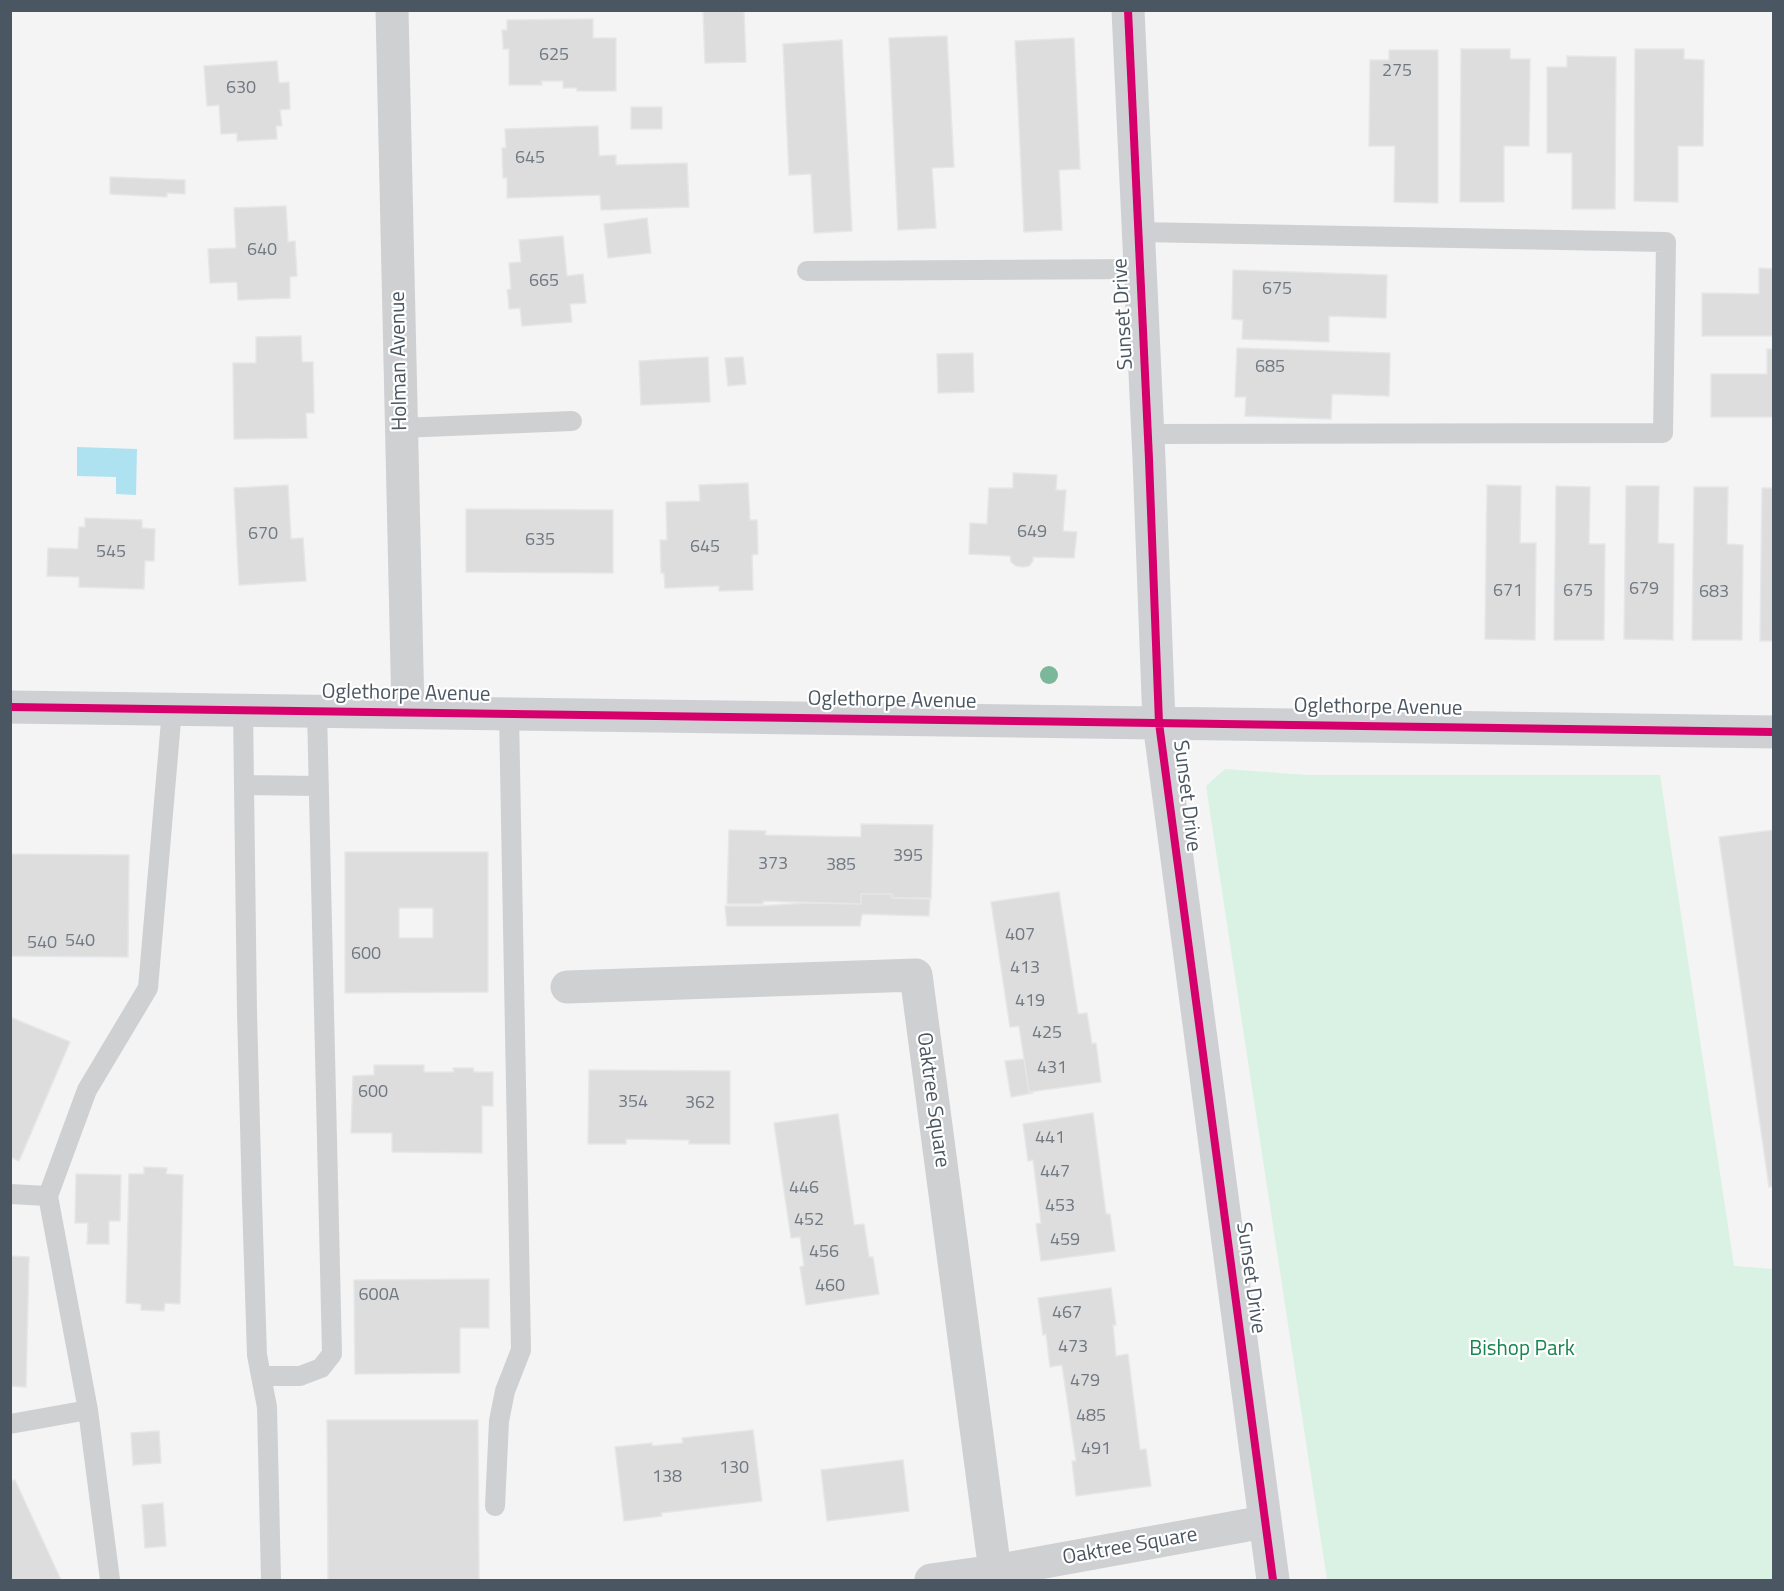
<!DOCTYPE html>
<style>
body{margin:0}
#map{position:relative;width:1784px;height:1591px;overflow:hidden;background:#f4f4f4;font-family:"Titillium Web",sans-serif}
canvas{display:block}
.frame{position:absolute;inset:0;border:12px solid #4a5661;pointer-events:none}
</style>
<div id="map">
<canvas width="1784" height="1591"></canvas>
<div class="frame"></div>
</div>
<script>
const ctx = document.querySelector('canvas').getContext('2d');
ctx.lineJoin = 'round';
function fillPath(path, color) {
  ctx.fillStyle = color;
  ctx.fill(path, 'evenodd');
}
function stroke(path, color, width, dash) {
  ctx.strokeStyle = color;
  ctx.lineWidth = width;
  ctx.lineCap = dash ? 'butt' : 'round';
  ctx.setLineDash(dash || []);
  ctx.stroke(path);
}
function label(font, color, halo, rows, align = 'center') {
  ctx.font = font + ' "Titillium Web",sans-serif';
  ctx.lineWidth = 4.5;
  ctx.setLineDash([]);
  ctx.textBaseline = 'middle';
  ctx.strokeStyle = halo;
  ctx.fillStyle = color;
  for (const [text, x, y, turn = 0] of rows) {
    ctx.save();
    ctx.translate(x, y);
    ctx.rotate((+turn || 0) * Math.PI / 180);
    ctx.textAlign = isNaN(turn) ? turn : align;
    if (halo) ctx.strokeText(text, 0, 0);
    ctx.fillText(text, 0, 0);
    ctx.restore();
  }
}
fillPath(new Path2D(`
 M 1225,769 L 1308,775 L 1660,775 L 1734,1266 L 1773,1269 L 1773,1580 L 1327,1580 L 1206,786 Z`), '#d9f2e3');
fillPath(new Path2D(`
 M 77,447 L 137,449 L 136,495 L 116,494 L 116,477 L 77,476 Z`), '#aee2f0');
const building = new Path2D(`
 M 703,10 L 744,10 L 746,62 L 705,63 Z
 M 593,19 L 593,38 L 616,38 L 616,91 L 577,91 L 577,88 L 563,88 L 563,81 L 541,81 L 542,85 L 509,85 L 509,49 L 503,49 L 503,44 L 502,30 L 507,30 L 507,20 Z
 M 947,36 L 954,167 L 932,168 L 936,228 L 898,230 L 889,38 Z
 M 1074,38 L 1080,169 L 1059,170 L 1062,230 L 1024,232 L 1015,41 Z
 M 842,40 L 852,231 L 814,233 L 811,174 L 789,175 L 783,44 Z
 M 1461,49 L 1510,49 L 1510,59 L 1530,59 L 1529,146 L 1504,146 L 1504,202 L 1460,202 Z
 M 1635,49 L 1684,49 L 1684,59 L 1704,60 L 1703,146 L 1678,146 L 1678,202 L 1634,201 Z
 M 1389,50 L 1438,50 L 1438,203 L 1394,202 L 1395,146 L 1369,146 L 1370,60 L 1389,60 Z
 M 1567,56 L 1616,57 L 1615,209 L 1572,209 L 1572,153 L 1547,153 L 1547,67 L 1567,67 Z
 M 277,61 L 279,83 L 289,82 L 290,109 L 280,110 L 282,126 L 276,126 L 277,139 L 237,141 L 237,133 L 221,134 L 219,105 L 207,106 L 204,66 Z
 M 631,107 L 662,107 L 662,129 L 631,129 Z
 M 598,126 L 599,156 L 616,155 L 616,165 L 687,163 L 689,207 L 601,210 L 600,195 L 507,198 L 507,178 L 503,178 L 502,148 L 506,148 L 505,129 Z
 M 110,177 L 185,180 L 185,194 L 167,193 L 167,197 L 110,194 Z
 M 286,206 L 288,242 L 295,241 L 297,276 L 290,277 L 290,298 L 238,300 L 237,282 L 210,283 L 208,249 L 236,248 L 234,208 Z
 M 647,218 L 651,253 L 608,258 L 604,224 Z
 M 563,236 L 567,276 L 583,274 L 586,303 L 570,304 L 572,322 L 522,326 L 520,308 L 509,309 L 508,295 L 507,290 L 511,289 L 509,263 L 521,262 L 519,240 Z
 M 1759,268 L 1774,269 L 1774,336 L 1702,336 L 1702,293 L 1759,294 Z
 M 1233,270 L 1387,275 L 1386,318 L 1329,316 L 1329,342 L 1242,339 L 1243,320 L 1232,319 Z
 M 301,336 L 302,362 L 313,362 L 314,413 L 306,413 L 307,438 L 234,439 L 233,363 L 256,363 L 256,337 Z
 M 1237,348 L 1390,353 L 1389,396 L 1332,394 L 1331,419 L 1245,416 L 1246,397 L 1235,397 Z
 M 1767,349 L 1774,349 L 1774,417 L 1711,417 L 1711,374 L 1767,374 Z
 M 973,353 L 974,392 L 938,393 L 937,354 Z
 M 708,357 L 710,402 L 641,405 L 639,361 Z
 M 743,357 L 746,384 L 728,386 L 725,358 Z
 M 1013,473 L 1057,475 L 1056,490 L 1066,490 L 1063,531 L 1077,532 L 1074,558 L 1033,557 L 1033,561 L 1029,566 L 1023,567 L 1016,566 L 1011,562 L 1010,556 L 969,554 L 970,523 L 987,524 L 989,488 L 1013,488 Z
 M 748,483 L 750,520 L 757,520 L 758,554 L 752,555 L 753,590 L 719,591 L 719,586 L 716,586 L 665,588 L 664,573 L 661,573 L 660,540 L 667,540 L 666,502 L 700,501 L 699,485 Z
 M 288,485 L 291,539 L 303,538 L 306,581 L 239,585 L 234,488 Z
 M 1487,485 L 1521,486 L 1520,543 L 1536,543 L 1535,640 L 1485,639 Z
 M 1556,486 L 1590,487 L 1589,544 L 1605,544 L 1604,640 L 1554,640 Z
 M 1626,486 L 1659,486 L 1658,543 L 1674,544 L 1673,640 L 1624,639 Z
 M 1694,487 L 1728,487 L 1727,544 L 1743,545 L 1742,640 L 1692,640 Z
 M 1762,488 L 1774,488 L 1774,641 L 1760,641 Z
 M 466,509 L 613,510 L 613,573 L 466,572 Z
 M 85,518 L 142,520 L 142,528 L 155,529 L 154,561 L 145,561 L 144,589 L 79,587 L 79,577 L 47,576 L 48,548 L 78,549 L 79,527 L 85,527 Z
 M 861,824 L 933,825 L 931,899 L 892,898 L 892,894 L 861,894 L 861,904 L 763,901 L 763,904 L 727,904 L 729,830 L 766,831 L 765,835 L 861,837 Z
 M 1774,830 L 1774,1186 L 1769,1187 L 1719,837 Z
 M 345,852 L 488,852 L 488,992 L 345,993 ZM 399,908 L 433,908 L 433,938 L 399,938 Z
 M 10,854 L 129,855 L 128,957 L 10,956 Z
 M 1059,892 L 1078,1014 L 1087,1013 L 1092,1044 L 1096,1043 L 1101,1082 L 1029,1092 L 1019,1026 L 1010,1027 L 991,902 Z
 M 861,894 L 892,894 L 892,898 L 930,898 L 929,916 L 862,914 L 860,926 L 727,926 L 725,906 L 761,906 L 808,903 L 861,904 Z
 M 10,1017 L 70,1042 L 19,1161 L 10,1157 Z
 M 1024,1059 L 1029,1092 L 1033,1093 L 1011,1097 L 1005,1061 Z
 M 374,1065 L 424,1065 L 424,1072 L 454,1072 L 453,1068 L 473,1068 L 474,1072 L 493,1072 L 493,1106 L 482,1106 L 482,1153 L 392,1152 L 392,1133 L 351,1133 L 353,1076 L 374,1075 Z
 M 589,1070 L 730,1071 L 730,1144 L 689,1144 L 689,1140 L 626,1139 L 626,1144 L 588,1144 Z
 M 1093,1113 L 1106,1214 L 1110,1214 L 1115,1251 L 1041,1261 L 1036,1224 L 1041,1223 L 1033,1160 L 1028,1161 L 1023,1124 Z
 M 838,1114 L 854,1225 L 864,1224 L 869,1257 L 873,1257 L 879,1294 L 806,1305 L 800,1267 L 804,1266 L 800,1237 L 791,1238 L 774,1123 Z
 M 144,1167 L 167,1168 L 166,1174 L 183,1175 L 180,1304 L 165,1303 L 164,1311 L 141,1310 L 141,1304 L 126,1303 L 129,1174 L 144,1174 Z
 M 76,1174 L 121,1175 L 120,1221 L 109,1221 L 109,1244 L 87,1244 L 88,1223 L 75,1223 Z
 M 10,1256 L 29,1257 L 26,1387 L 10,1386 Z
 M 489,1279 L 489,1328 L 460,1328 L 460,1373 L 355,1374 L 354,1280 Z
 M 1111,1288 L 1116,1325 L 1113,1325 L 1116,1356 L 1128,1354 L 1140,1450 L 1146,1449 L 1151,1486 L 1076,1496 L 1072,1461 L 1076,1461 L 1062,1365 L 1050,1367 L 1046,1334 L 1043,1335 L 1038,1298 Z
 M 327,1420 L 478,1420 L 479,1580 L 328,1580 Z
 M 753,1430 L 762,1501 L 661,1513 L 662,1516 L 624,1521 L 615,1447 L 652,1443 L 652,1446 L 683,1443 L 682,1438 Z
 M 159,1431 L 161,1463 L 133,1465 L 131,1433 Z
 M 903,1460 L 909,1511 L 827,1521 L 821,1470 Z
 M 15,1480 L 61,1580 L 10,1580 L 10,1482 Z
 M 163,1503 L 166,1546 L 145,1548 L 142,1505 Z`);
fillPath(building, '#ddddde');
stroke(building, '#e5e6e7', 1.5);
stroke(new Path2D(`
 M 1139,232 L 1666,242 L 1663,433 L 1148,434
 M 807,271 L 1140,269
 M 401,428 L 572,421
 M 243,709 L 247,1012 L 252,1201 L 257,1355 L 267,1407 L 271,1580
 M 244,785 L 319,786
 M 10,1194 L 48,1196
 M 261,1376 L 300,1376 L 321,1368 L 332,1354 L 317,710
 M 10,1424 L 88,1410
 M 495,1506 L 499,1421 L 505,1391 L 521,1350 L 509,714
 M 110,1580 L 88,1410 L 48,1196 L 87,1090 L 148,988 L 172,709`), '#ced0d2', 20);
stroke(new Path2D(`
 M 392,10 L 408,712
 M 567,987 L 916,975 L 995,1571
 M 931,1580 L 995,1571 L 1264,1522`), '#ced0d2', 33);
stroke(new Path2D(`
 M 1128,10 L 1149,459 L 1159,723 L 1273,1580
 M 10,707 C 598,714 1186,724 1774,732`), '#ced0d4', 33);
stroke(new Path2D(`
 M 1128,10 L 1149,459 L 1159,723 L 1273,1580
 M 10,707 C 598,714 1186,724 1774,732`), '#d6006c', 8);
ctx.fillStyle = '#7ab899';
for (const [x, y] of [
 [1049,675]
]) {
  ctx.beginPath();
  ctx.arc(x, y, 9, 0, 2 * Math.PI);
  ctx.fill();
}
label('18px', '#707881', null, [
 ["625",554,56],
 ["275",1397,72],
 ["630",241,89],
 ["645",530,159],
 ["640",262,251],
 ["665",544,282],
 ["675",1277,290],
 ["685",1270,368],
 ["649",1032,533],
 ["670",263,535],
 ["635",540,541],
 ["645",705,548],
 ["545",111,553],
 ["679",1644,590],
 ["671",1508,592],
 ["675",1578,592],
 ["683",1714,593],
 ["395",908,857],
 ["373",773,865],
 ["385",841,866],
 ["407",1020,936],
 ["540",80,942],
 ["540",42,944],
 ["600",366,955],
 ["413",1025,969],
 ["419",1030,1002],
 ["425",1047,1034],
 ["431",1052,1069],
 ["600",373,1093],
 ["354",633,1103],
 ["362",700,1104],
 ["441",1050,1139],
 ["447",1055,1173],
 ["446",804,1189],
 ["453",1060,1207],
 ["452",809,1221],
 ["459",1065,1241],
 ["456",824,1253],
 ["460",830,1287],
 ["600A",379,1296],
 ["467",1067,1314],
 ["473",1073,1348],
 ["479",1085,1382],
 ["485",1091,1417],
 ["491",1096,1450],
 ["130",734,1469],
 ["138",667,1478]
]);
label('21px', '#4a5661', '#fff', [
 ["Sunset Drive",1124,314,-93],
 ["Holman Avenue",400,361,-91],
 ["Oglethorpe Avenue",406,694,1],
 ["Oglethorpe Avenue",892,701,1],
 ["Oglethorpe Avenue",1378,708,1],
 ["Sunset Drive",1186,796,83],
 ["Oaktree Square",932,1100,82],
 ["Sunset Drive",1250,1278,82],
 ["Oaktree Square",1130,1547,-10]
]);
label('21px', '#17864f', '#fff', [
 ["Bishop Park",1522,1350]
]);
</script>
